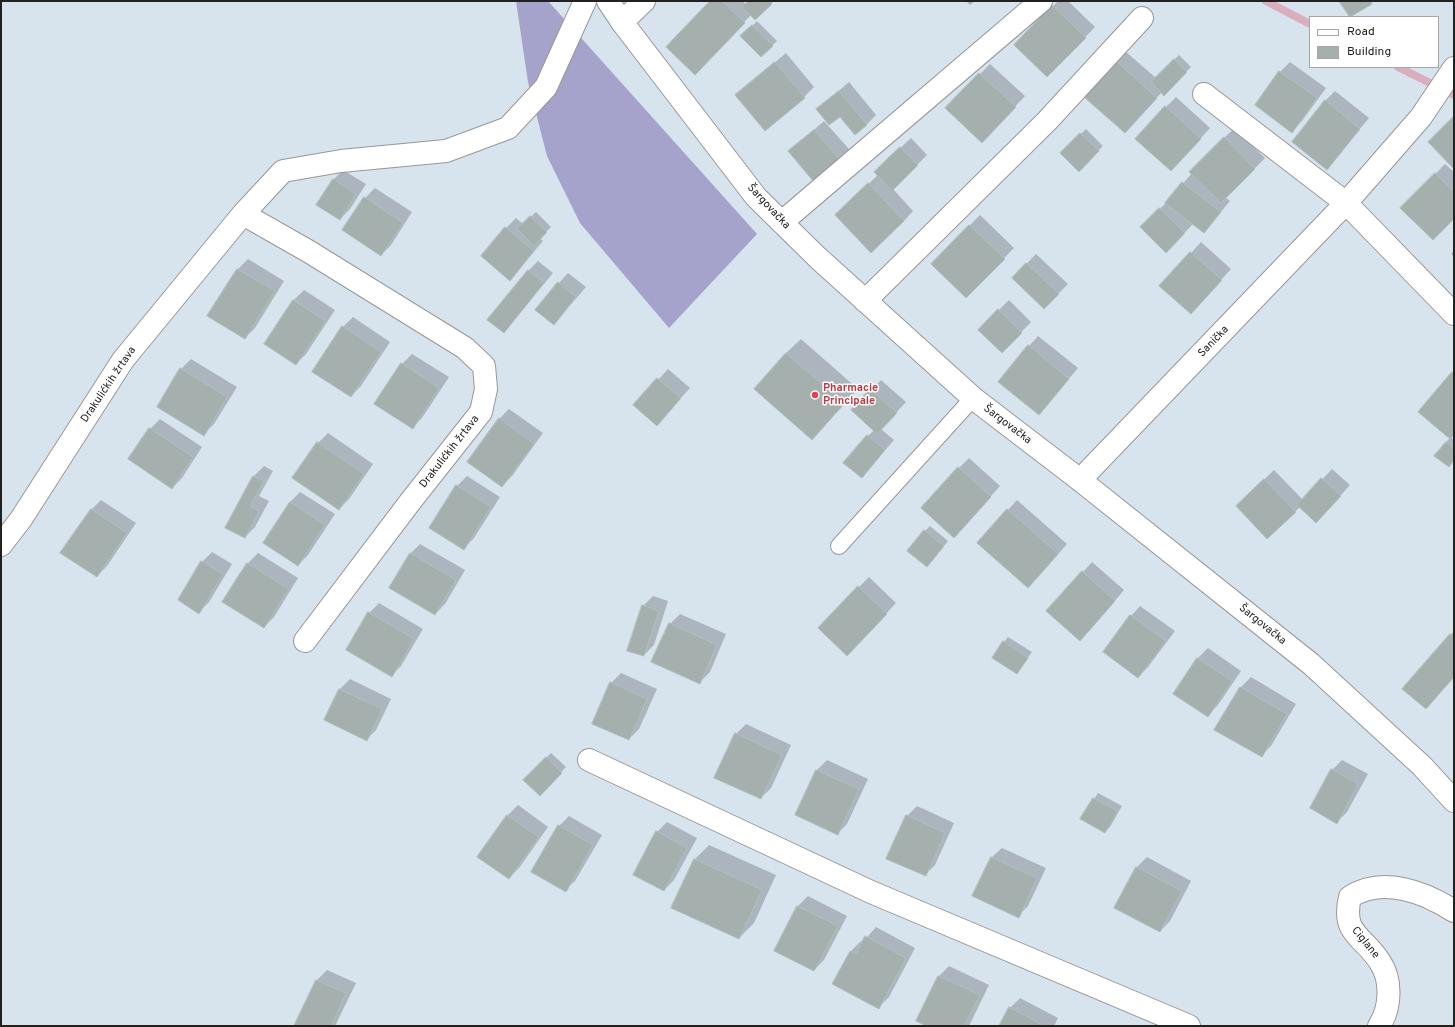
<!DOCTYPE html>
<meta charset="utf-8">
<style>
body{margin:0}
#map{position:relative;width:1455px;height:1027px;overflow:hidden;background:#e9f0f0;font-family:Overpass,sans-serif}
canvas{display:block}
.frame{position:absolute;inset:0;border:2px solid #212121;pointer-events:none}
.legend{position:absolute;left:1309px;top:16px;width:130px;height:52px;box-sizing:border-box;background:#fff;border:1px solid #a6a6a6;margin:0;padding:5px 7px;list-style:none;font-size:12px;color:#212121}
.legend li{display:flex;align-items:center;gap:8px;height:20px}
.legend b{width:20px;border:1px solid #a6a6a6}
</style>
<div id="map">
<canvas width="1455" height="1027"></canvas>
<div class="frame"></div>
<ul class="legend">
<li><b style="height:5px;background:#fff"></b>Road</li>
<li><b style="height:11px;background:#a5afad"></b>Building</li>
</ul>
</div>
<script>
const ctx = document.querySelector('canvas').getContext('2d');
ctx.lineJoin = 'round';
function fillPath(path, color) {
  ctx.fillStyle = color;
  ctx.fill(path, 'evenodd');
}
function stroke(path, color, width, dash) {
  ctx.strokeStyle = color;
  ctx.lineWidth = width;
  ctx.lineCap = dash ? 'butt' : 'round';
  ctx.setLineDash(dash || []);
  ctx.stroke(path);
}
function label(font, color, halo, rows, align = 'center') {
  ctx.font = font + ' Overpass,sans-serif';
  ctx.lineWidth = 3;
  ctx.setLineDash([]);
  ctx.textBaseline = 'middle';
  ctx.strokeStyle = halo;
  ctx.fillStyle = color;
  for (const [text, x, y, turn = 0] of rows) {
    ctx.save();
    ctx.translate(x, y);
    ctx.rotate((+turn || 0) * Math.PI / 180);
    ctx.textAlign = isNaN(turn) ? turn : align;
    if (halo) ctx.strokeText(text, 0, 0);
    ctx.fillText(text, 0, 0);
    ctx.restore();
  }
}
fillPath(new Path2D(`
 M 1,1 L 1454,1 L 1454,1026 L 1,1026 ZM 1310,17 L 1438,17 L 1438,67 L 1310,67 Z`), '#d7e3ed');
fillPath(new Path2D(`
 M 516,1 L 548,1 L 757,234 L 669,328 L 580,223 L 547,156 L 528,82 Z`), '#a5a3cb');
fillPath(new Path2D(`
 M 712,1 L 743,1 L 746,5 L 750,1 L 774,1 L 755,19 L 751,15 L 695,73 Z
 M 966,1 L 975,1 L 970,5 Z
 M 1058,1 L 1068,1 L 1095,27 L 1047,76 L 1015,45 Z
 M 757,21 L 777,41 L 761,56 L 742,36 Z
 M 1126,52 L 1156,78 L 1179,55 L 1191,67 L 1164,94 L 1162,92 L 1135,122 L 1117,62 Z
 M 786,53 L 814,87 L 804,97 L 736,95 Z
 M 1290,62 L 1326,88 L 1302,121 L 1292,131 L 1280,72 Z
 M 990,64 L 1025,96 L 992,131 L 947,108 Z
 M 849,82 L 876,115 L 866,125 L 818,109 Z
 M 1335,91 L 1369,118 L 1327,168 L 1325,101 Z
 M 1176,97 L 1210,128 L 1181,160 L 1166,107 Z
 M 824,121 L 849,149 L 839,159 L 790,151 Z
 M 1234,128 L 1265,158 L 1226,198 L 1230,201 L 1204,232 L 1193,224 L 1166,252 L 1141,227 L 1170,199 L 1192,173 L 1191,172 Z
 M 1086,129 L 1103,146 L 1079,170 L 1062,153 Z
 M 911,138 L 927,155 L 893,189 L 913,211 L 904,221 L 846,205 L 878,175 L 875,172 Z
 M 1445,164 L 1454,172 L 1454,217 L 1402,208 Z
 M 343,170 L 366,184 L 350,209 L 340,219 L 333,180 Z
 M 375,188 L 412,212 L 391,245 L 381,255 L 365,198 Z
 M 536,212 L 551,227 L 540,238 L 543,241 L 510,279 L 506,228 L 516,218 L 523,224 Z
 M 980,215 L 1014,248 L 966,297 L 932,264 Z
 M 1201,242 L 1231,269 L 1201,302 L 1161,286 Z
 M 1454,250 L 1454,257 L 1451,254 Z
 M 1036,254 L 1068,284 L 1054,298 L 1026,264 Z
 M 248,259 L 284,281 L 255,328 L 245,338 L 209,316 L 238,269 Z
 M 538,261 L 553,273 L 504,332 L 528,271 Z
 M 568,273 L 586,287 L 554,324 L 559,283 Z
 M 304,290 L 335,310 L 306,354 L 296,364 L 265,344 L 294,300 Z
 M 1009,300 L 1031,322 L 1002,352 L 979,330 Z
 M 353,317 L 390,342 L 361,386 L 351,396 L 343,327 Z
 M 1038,336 L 1078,368 L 1039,414 L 1029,346 Z
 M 801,339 L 858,389 L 812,439 L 786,353 Z
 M 412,354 L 449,377 L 422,418 L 412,428 L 402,364 Z
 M 191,359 L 237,387 L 214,424 L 204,434 L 181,369 Z
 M 668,369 L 690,388 L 657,424 L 635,405 Z
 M 1454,372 L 1454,434 L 1451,437 L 1454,440 L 1454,460 L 1449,466 L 1446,442 L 1450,438 L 1419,412 Z
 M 881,380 L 906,402 L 881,429 L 894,440 L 862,477 L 868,436 L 874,430 L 852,410 Z
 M 509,409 L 543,433 L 512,476 L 502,486 L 499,419 Z
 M 160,419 L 202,447 L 182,478 L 172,488 L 129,459 L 150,429 Z
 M 328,433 L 373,464 L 349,499 L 339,509 L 318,443 Z
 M 969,458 L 1000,486 L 964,526 L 959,468 Z
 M 264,466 L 273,471 L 259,496 L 269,501 L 255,527 L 245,537 L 227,527 L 254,476 Z
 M 1332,469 L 1350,485 L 1326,512 L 1300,507 L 1267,538 L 1247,496 L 1274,470 L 1303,500 Z
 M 467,476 L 500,497 L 474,538 L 464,548 L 430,528 L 457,486 Z
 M 300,492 L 335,514 L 308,555 L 298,565 L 264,543 L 290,502 Z
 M 101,500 L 136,523 L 107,566 L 97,576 L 91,510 Z
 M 1017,500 L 1067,544 L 1038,577 L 1008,510 Z
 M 930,526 L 948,541 L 932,561 L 925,531 Z
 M 420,544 L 465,570 L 445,604 L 435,614 L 410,554 Z
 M 212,552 L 232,564 L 209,602 L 199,612 L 202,562 Z
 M 258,553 L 298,578 L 274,617 L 264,627 L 224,602 L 248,563 Z
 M 1092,562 L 1124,590 L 1090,630 L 1083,572 Z
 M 869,577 L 896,603 L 857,645 L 819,628 Z
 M 653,596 L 668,601 L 654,645 L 644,655 L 628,650 L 643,606 Z
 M 379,603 L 423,629 L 401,666 L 391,676 L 369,613 Z
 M 1140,606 L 1175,631 L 1148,667 L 1138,677 L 1131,616 Z
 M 680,614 L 726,634 L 710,672 L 700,682 L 670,624 Z
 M 1454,631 L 1454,677 L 1426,708 L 1403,689 Z
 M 1008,637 L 1032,652 L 1017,673 L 1004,642 Z
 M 1208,648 L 1241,671 L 1218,705 L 1208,715 L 1175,693 L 1198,658 Z
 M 621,673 L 657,689 L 639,729 L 629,739 L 611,683 Z
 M 1251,677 L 1296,704 L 1271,746 L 1261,756 L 1216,730 L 1241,687 Z
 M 350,679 L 391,699 L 376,730 L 366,740 L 325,720 L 340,689 Z
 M 746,724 L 791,745 L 771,788 L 761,798 L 736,734 Z
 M 551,753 L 566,767 L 540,794 L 524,780 Z
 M 827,760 L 868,779 L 847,824 L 837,834 L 796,815 L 817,770 Z
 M 1342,760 L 1368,774 L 1347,812 L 1337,822 L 1332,770 Z
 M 1098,793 L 1122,806 L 1110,827 L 1105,832 L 1082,819 Z
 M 518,805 L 548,827 L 519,868 L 509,878 L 478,857 L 508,815 Z
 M 917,806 L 954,823 L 935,865 L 925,875 L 907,816 Z
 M 569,816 L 602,835 L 575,881 L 565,890 L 532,871 L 559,826 Z
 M 667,822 L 697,838 L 674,880 L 664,890 L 657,832 Z
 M 709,845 L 776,875 L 754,923 L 739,938 L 695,859 Z
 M 1002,848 L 1046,868 L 1028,906 L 1018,916 L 992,857 Z
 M 1147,857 L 1191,881 L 1170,921 L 1160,931 L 1115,907 L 1137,867 Z
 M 808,896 L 847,916 L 824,960 L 814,970 L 776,950 L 798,906 Z
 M 876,927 L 915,948 L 889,997 L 879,1007 L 851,951 L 861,941 L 863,942 Z
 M 949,966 L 989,985 L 969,1026 L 928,1026 L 917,1020 L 939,976 Z
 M 327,970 L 356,983 L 335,1026 L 295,1026 L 317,980 Z
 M 1020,998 L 1058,1018 L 1054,1026 L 1000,1026 L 1010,1008 Z`), '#0003');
stroke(new Path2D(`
 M 1266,1 L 1310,24
 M 1398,67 L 1454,95`), '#d9afc0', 8);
const building = new Path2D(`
 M 710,1 L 722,1 L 745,23 L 695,75 L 666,47 Z
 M 749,1 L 769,1 L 772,4 L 755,20 L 742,7 Z
 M 1339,1 L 1370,1 L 1372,4 L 1350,17 Z
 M 1052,5 L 1086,38 L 1047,77 L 1014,45 Z
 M 752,25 L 773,46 L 761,57 L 740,36 Z
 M 1174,59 L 1187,72 L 1164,96 L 1151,82 Z
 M 1116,61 L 1157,98 L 1125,133 L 1084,97 Z
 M 775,62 L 805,98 L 765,131 L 735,95 Z
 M 1279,71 L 1317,98 L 1292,133 L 1255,105 Z
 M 979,73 L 1016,107 L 982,143 L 945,108 Z
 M 839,91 L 867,125 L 855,135 L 840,117 L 829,125 L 816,109 Z
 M 1325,100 L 1360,129 L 1327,170 L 1292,142 Z
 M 1165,106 L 1201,139 L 1171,171 L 1135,139 Z
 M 1454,116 L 1454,169 L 1428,142 Z
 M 814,130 L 840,160 L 814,182 L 788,151 Z
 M 1080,133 L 1099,151 L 1079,172 L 1060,153 Z
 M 1224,137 L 1255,169 L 1221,203 L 1189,172 Z
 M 900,147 L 918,165 L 892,191 L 874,172 Z
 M 1435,173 L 1454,192 L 1454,219 L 1433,240 L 1400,208 Z
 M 333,179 L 356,194 L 340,220 L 316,205 Z
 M 1182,182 L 1221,212 L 1204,233 L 1165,203 Z
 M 868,183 L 904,221 L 871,253 L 835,215 Z
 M 364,197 L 403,223 L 381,256 L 342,230 Z
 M 1159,208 L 1185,233 L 1166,253 L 1140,227 Z
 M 530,216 L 547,232 L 534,246 L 517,229 Z
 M 969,225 L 1005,259 L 966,298 L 931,264 Z
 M 505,227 L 534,251 L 510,281 L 481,256 Z
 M 1190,252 L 1222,280 L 1191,314 L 1159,286 Z
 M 1026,263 L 1059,294 L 1044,309 L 1012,278 Z
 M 237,269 L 275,291 L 245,339 L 207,316 Z
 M 528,270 L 544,283 L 504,333 L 487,320 Z
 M 558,282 L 576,297 L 554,325 L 535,310 Z
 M 293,300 L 326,321 L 296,365 L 264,344 Z
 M 998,309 L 1022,333 L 1002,353 L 978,330 Z
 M 342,326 L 381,352 L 351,397 L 312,372 Z
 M 1028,345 L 1069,379 L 1039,415 L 998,382 Z
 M 786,353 L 844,404 L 812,440 L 754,389 Z
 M 401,363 L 439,388 L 413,429 L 374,404 Z
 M 180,368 L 227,397 L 204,436 L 157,407 Z
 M 1452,372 L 1454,374 L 1454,435 L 1450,439 L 1418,412 Z
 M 657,378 L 681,398 L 657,426 L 633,405 Z
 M 870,389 L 897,413 L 877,434 L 851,410 Z
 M 499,418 L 534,444 L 502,487 L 467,462 Z
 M 149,428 L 193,457 L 172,489 L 128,459 Z
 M 867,435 L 885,450 L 862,478 L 843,463 Z
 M 317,442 L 364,474 L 339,510 L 292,478 Z
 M 1446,442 L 1454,448 L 1454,460 L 1449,467 L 1434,456 Z
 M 958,467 L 991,497 L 954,538 L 921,508 Z
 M 253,476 L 264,481 L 250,506 L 259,511 L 245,538 L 225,528 Z
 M 1321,478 L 1341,496 L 1316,523 L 1297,505 Z
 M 1264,479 L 1296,512 L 1267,539 L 1236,506 Z
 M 456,485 L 491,507 L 464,550 L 429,528 Z
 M 290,502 L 325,525 L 298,566 L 263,543 Z
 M 91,509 L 127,533 L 97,577 L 60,553 Z
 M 1007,509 L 1058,554 L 1028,588 L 977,543 Z
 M 924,530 L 944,546 L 927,567 L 907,551 Z
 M 410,553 L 456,580 L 435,615 L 389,588 Z
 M 201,561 L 223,574 L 199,614 L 178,600 Z
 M 247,563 L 289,589 L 264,628 L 222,602 Z
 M 1082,571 L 1115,601 L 1080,641 L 1046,611 Z
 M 858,586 L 887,614 L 847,656 L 818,628 Z
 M 642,605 L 659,611 L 644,656 L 627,651 Z
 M 368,612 L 414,639 L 392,677 L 346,650 Z
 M 1130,615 L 1166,641 L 1138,678 L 1103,652 Z
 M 669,623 L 717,645 L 700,684 L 651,662 Z
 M 1450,634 L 1454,637 L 1454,677 L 1426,709 L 1402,689 Z
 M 1003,641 L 1028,658 L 1017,674 L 992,658 Z
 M 1197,658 L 1232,681 L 1208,717 L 1173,694 Z
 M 610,682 L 647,699 L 629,740 L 592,724 Z
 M 1240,687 L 1287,714 L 1262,757 L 1214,730 Z
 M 339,689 L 382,709 L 367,741 L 324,720 Z
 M 735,733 L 782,755 L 761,799 L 714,778 Z
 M 546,757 L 562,773 L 540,796 L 523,780 Z
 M 1331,769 L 1358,784 L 1337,824 L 1310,808 Z
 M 816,770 L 859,789 L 838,835 L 795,815 Z
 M 1093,798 L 1118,811 L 1105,833 L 1080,819 Z
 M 507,815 L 539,837 L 509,879 L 477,857 Z
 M 906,815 L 945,833 L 926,876 L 886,859 Z
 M 558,825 L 593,845 L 566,892 L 531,872 Z
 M 656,831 L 687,848 L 664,891 L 633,875 Z
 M 991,857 L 1037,878 L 1019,918 L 972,896 Z
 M 694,859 L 762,890 L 739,939 L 671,908 Z
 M 1136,867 L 1182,891 L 1160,932 L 1114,908 Z
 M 797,906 L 838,926 L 814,971 L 774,951 Z
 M 865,936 L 906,958 L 879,1009 L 832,984 L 850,951 L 856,954 Z
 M 938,976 L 980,995 L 964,1026 L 926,1026 L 916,1021 Z
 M 316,980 L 346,993 L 331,1026 L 294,1026 Z
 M 1009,1007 L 1044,1026 L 999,1026 Z`);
fillPath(building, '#a5afad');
stroke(building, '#adc1bd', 1);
const service = new Path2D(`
 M 839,546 L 973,398`);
const minor = new Path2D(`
 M 622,22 L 644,1
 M 1204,94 L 1346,203 L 1454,314
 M 243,214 L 308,251 L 465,348 L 484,366 L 486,389 L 481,412 L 410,502 L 305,641
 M 782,222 L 1041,1
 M 865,301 L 1047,121 L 1142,18
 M 1080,480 L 1346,203 L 1421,117 L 1454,68
 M 1,545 L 21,519 L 123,360 L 243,214 L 283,171 L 341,161 L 446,151 L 508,128 L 546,87 L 585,1
 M 589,760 L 871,892 L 1189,1026
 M 1379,1026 C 1391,1008 1392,980 1380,962 C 1364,936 1341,935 1350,897 C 1383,876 1424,892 1454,911`);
const tertiary = new Path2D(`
 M 608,1 L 622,22 L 756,197 L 817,257 L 973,398 L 1080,480 L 1311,664 L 1422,766 L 1454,801`);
stroke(service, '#989898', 18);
stroke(minor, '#989898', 24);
stroke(tertiary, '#989898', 24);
stroke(service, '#fff', 16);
stroke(minor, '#fff', 22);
stroke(tertiary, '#fff', 22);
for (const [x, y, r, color] of [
 [815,395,4,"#e0444e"]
]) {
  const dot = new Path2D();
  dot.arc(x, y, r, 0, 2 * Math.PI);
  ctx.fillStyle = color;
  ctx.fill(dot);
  stroke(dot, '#fff', 1.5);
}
label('11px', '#212121', '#fff', [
 ["Šargovačka",768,207,47],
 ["Sanička",1214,342,-46],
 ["Drakulićkih žrtava",109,385,-56],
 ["Šargovačka",1007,425,37],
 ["Drakulićkih žrtava",450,452,-52],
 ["Šargovačka",1262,625,39],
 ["Ciglane",1365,943,51]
]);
label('bold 11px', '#be3a42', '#fff', [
 ["Pharmacie",823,389],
 ["Principale",823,402]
], 'left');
</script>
